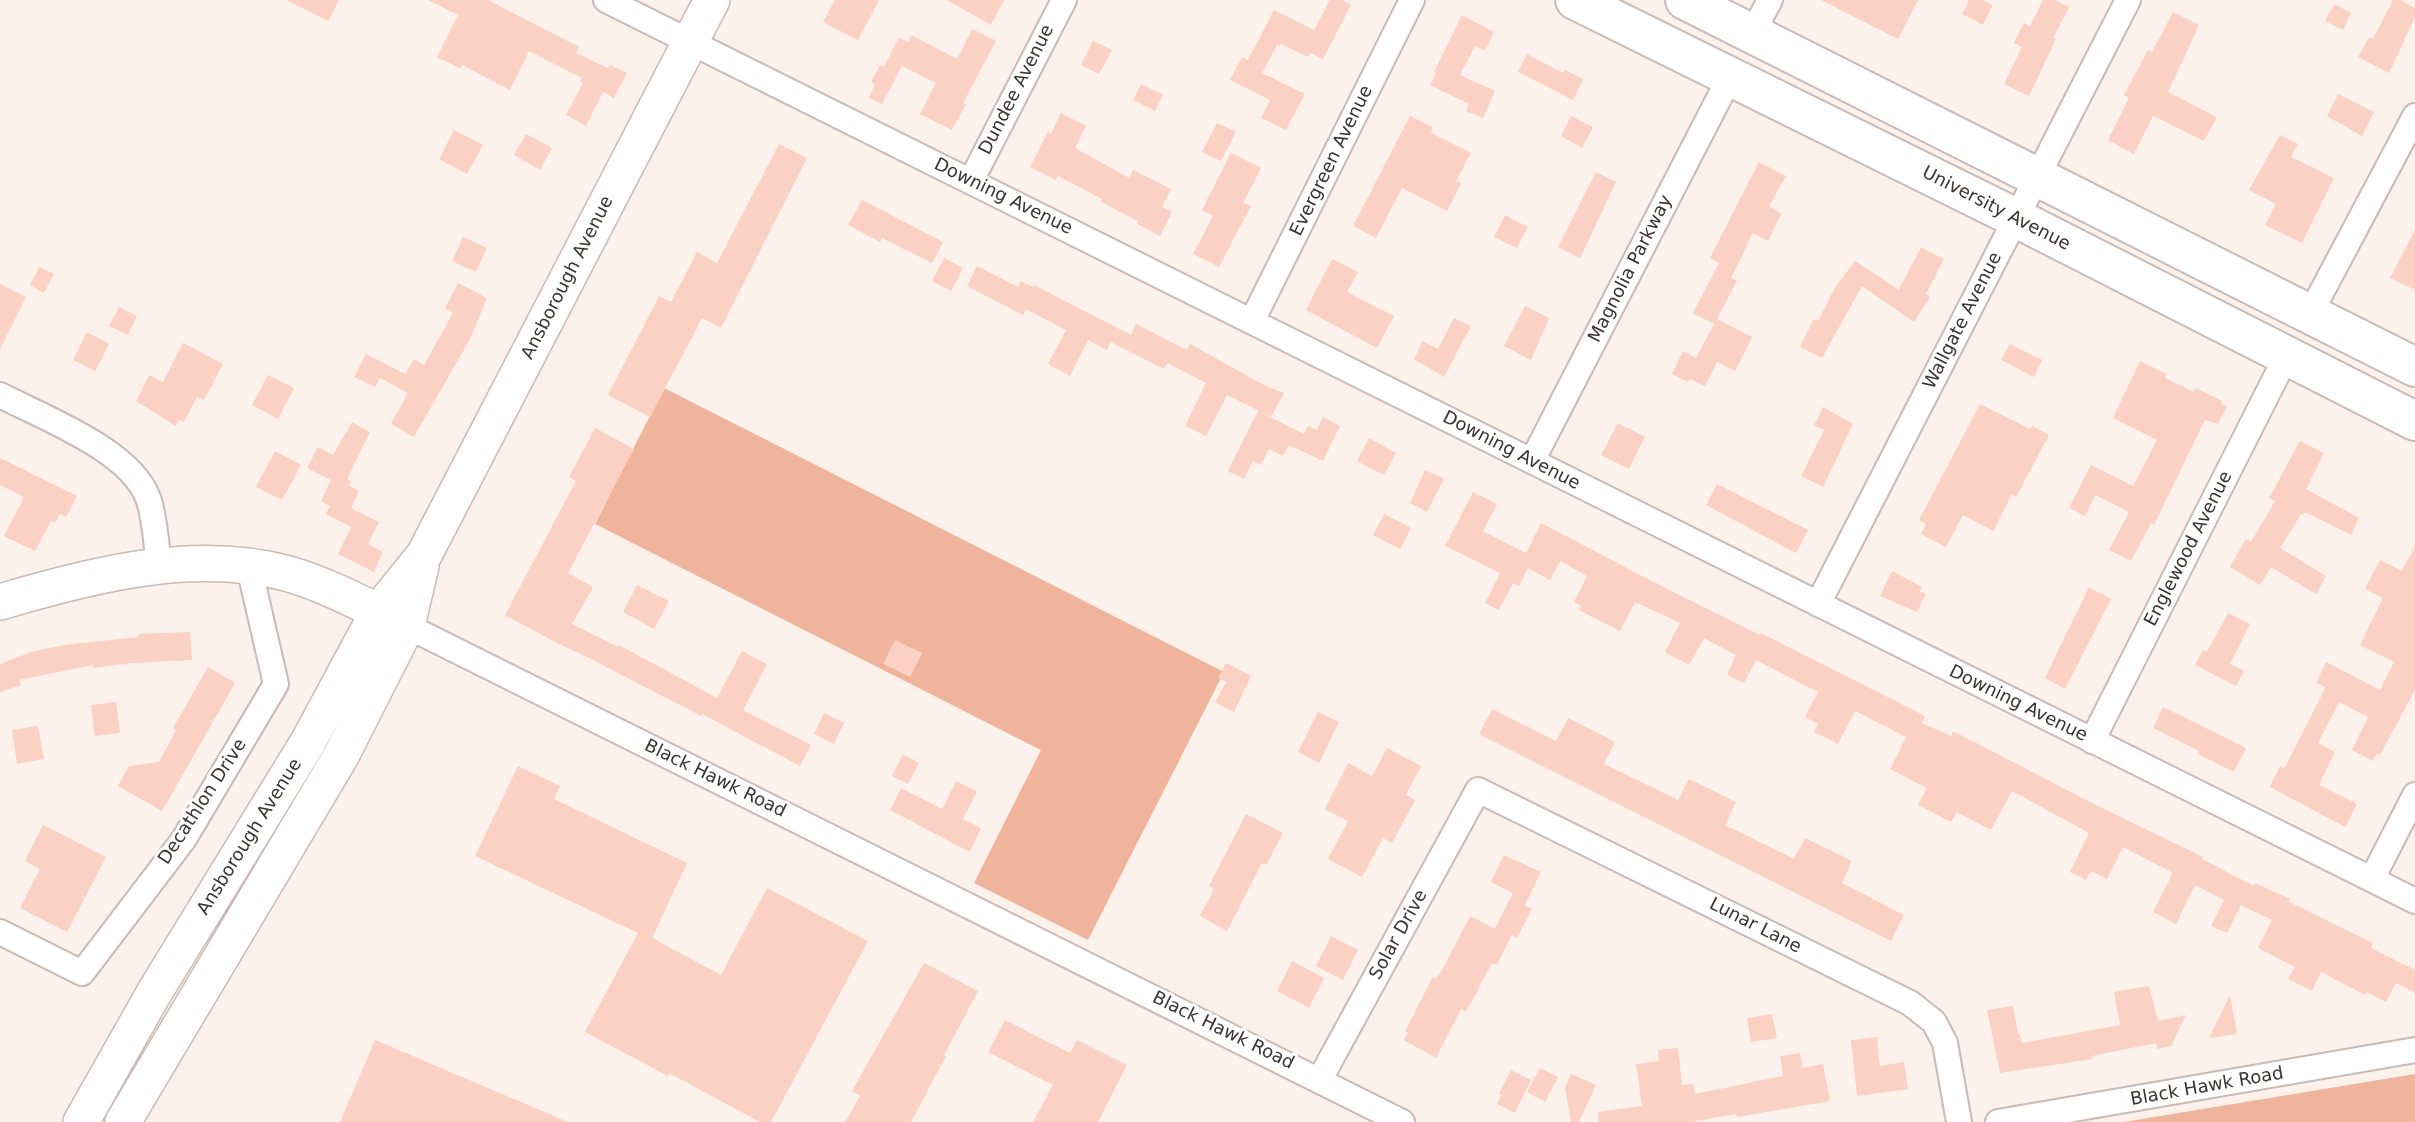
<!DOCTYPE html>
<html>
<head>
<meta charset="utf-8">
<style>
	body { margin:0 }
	canvas { display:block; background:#fdf1ec }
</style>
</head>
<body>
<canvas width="2415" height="1122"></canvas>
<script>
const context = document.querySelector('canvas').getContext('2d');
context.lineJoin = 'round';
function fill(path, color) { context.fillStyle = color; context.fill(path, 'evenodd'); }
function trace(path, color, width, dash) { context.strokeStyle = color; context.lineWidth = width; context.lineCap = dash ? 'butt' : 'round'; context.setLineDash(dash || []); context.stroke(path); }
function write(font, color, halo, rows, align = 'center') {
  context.font = font + ' "DejaVu Sans",sans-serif'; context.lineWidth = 6; context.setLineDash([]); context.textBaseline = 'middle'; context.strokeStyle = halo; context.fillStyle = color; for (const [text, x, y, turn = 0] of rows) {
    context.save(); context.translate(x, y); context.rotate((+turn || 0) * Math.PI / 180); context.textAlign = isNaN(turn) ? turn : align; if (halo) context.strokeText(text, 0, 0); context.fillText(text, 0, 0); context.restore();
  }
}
fill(new Path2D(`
	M664,388l560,284 -136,268 -114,-57 67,-133 -446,-226z
	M2415,1074v48h-291z`), '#f0b39b');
fill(new Path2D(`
	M286,0h53l-11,21z
	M428,0h60l91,47 -3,6 32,15 2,-3 17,8 -13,25 -11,-6 -17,34 -20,-11 17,-32 -3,-2 2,-3 -53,-27 -19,39 -48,-25 -2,3 -23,-11 21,-42z
	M835,0h44l-21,40 -35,-18z
	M947,0h57l-13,25z
	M1330,0h12l9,5 -28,54 -13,-6 -2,4 -27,-13 -1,2 -3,-1 -15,28 43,21 -19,36 -25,-12 9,-18 -40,-20 12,-23 6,3 26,-50 40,20z
	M1821,0h97l-20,39z
	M1969,0h14l10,5 -10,20 -21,-11z
	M2043,0h12l14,7 -16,31 3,1 -27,57 -25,-12 18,-37 -8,-4 10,-20 6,3z
	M2393,0h7l15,8v9l-26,56 -31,-16 11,-20 4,2z
	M2334,4l17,9 -8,17 -18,-9z
	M2173,12l26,13 -31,67 49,25 -13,24 -51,-25 -19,38 -26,-14 21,-42 -5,-3 24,-45 4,2z
	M1462,15l32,17 -9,19 -10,-5 -15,29 35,16 -12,27 -17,-7 3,-7 -39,-19 6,-12 -2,-1z
	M972,29l24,12 -33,62 3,1 -14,26 -32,-16 16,-31 -34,-17 -20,38 -13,-6 6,-14 -4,-2 9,-17 4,2 15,-30 9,5 3,-7 46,24z
	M1093,41l19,9 -13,24 -18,-9z
	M1527,54l36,19 2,-3 18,9 -10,21 -55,-28z
	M1141,84l22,11 -8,16 -22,-11z
	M2338,94l36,18 -12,24 -35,-20z
	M1061,113l25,13 -11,22 54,30 4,-8 38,19 -9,18 10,5 -12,24 -23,-12 1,-3 -37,-19 1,-3 -44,-23 -2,4 -26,-13 18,-35 3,2z
	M1410,116l23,11 -2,6 40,20 -15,28 5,2 -14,28 -45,-23 -26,50 -23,-12z
	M1571,116l22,11 -11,21 -21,-12z
	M1217,123l19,9 -15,29 -19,-9z
	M454,130l29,15 -16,29 -28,-15z
	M526,134l26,14 -12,22 -26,-15z
	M2280,135l18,9 -7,13 43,21 -32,65 -37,-18 11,-21 -27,-14z
	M779,144l28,14 -86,170 -19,-10 -52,99 -42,-22 51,-99 12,6 26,-50 20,11z
	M1231,153l30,15 -18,35 8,3 -32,61 -26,-13 20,-38 -11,-6z
	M1759,162l27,14 -17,30 12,8 -13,27 -15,-8 -22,45 6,3 -20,38 35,18 -17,34 -18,-9 -12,24 -15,-7 -2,3 -16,-8 11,-23 13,7 18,-34 -21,-11 26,-50 -9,-5z
	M1596,172l20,10 -36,76 -22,-11z
	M862,200l81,42 -11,21 -50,-25 -2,4 -32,-17z
	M1505,215l23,12 -11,21 -23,-11z
	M2415,230v60l-25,-12z
	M463,237l24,11 -11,24 -24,-11z
	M1921,247l23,12 -18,35 4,3 -16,25 -52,-36 -40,72 -22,-11 14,-28 4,2 16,-32 21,-28 44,29z
	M944,258l19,10 -12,23 -19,-10z
	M1332,259l26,13 -11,20 47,24 -17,32 -71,-38z
	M977,266l41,21 3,-6 12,6 1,-2 97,50 5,-11 51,26 3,-6 74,41 20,8 -13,24 -44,-22 -21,41 -21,-10 21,-43 -39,-20 -3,6 -53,-27 -4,8 -19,-10 -18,36 -22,-12 18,-34 -40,-21 -3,6 -56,-29z
	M39,267l15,7 -10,19 -14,-8z
	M458,283l29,15 -18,43 -55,96 -23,-13 17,-31 -28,-15 -5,9 -21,-10 12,-23 39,20 9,-15 10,6 29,-52 -8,-4z
	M0,284l26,13 -26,52z
	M1525,306l24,12 -18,42 -27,-14z
	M119,307l18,9 -9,19 -19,-9z
	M1454,318l17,8 -27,51 -30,-18 9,-18 15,8z
	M87,332l22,12 -14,27 -22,-11z
	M183,343l40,21 -19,36 -7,-3 -13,25 -5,-2 -3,6 -40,-25 13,-26 14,7z
	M2010,344l32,16 -8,17 -33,-17z
	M2140,361l27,13 -2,4 29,14 2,-4 26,13 -1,3 6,2 -9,18 -13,-4 -51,105 -3,-2 -20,38 -22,-11 20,-38 -34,-17 -10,21 -16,-8 22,-43 42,21 24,-46 -44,-22z
	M268,375l26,13 -16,31 -26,-14z
	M1980,404l50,25 2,-3 17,9 -33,62 -4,-3 -19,37 -30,-16 -17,32 -25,-13 5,-10 -7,-4z
	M1823,407l30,17 -30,63 -22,-11 23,-46 -10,-5z
	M1258,411l46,23 4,-8 9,4 6,-13 17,9 -17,35 -34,-16 -6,11 -14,-7 -8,16 -8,-4 -9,18 -16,-8z
	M352,422l18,10 -23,47 4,2 -2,5 10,5 -8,17 28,14 -11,22 15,8 -9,20 -36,-18 13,-27 -25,-13 4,-8 -9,-5 10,-21 -24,-12 11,-21 15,8z
	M1618,423l27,14 -16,32 -28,-14z
	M595,428l39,21 -66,124 25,14 -21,37 46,23 1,-2 98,53 25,-47 25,13 -24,46 68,35 -11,21 -98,-52 -1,2 -112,-58 -34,-16 -50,-27 71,-134 -7,-4z
	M1369,438l27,15 -12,22 -27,-14z
	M2300,441l24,12 -18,36 53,29 -8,17 -46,-23 -2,3 -2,-1 -21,34 46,28 -10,18 -45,-27 -11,18 -30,-18 16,-28 5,3 24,-41 -6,-3z
	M275,451l26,14 -19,35 -26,-13z
	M0,458l77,38 -11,21 -6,-3 -5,9 -4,-2 -16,30 -31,-15 20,-39 -24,-12z
	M1425,470l19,9 -17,33 -17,-9z
	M1717,484l91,46 -12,23 -90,-48z
	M1473,492l24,12 -14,27 43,22 15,-30 126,66 93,46 1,-2 146,74 18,9 -3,7 29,13 2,-5 141,73 109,53 -1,2 52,27 1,-3 35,16 -1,3 84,41 -2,5 44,22v23l-19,-10 -10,19 -19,-10 -2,3 -44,-23 -9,19 -24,-12 7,-12 -37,-19 14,-28 -31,-15 -14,28 -16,-7 13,-26 -29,-15 -19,39 -23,-12 20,-39 -50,-26 -16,32 -16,-8 -5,9 -16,-8 19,-39 -77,-42 -21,39 -34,-18 -6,10 -33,-17 9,-17 -37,-19 16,-32 -51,-26 -17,33 -24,-12 4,-8 -13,-7 13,-25 -62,-32 -12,23 -17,-8 9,-20 -32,-17 -15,27 -24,-13 15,-29 -45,-21 -15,29 -41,-21 2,-4 -7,-4 13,-26 -27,-15 -10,19 -22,-12 -9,18 -6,-3 -14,27 -14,-7 15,-30 -55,-27z
	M1384,514l27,14 -11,21 -27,-14z
	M2415,546v144l-35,65 -3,-2 -4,8 -21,-11 16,-33 -29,-15 -21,41 17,9 -16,33 38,19 -12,23 -75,-40 10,-21 4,3 42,-82 -10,-4 10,-21 54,28 14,-28 -34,-17 23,-47 -18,-9 15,-29 22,11z
	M1892,571l30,16 -2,4 6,3 -9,18 -37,-16z
	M637,585l32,16 -15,28 -31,-17z
	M2089,587l22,12 -46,90 -20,-11z
	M2228,613l22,11 -20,40 14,7 -8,15 -41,-21 8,-15 4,2z
	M190,632l2,28 -61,3 -38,5v-3l-74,15 2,5 -21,7v-28l31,-12 33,-7 75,-8v-3z
	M895,640l27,13 -12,24 -27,-13z
	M1226,663l25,13 -17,36 -19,-10 11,-20 -8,-4z
	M208,667l27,16 -73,128 -44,-25 11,-20 30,-4 17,-32 -3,-2z
	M116,702l4,31 -25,3 -4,-31z
	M2163,707l83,41 -12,24 -36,-18 1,-3 -46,-23z
	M1492,709l64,32 12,-23 47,24 -11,22 74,36 11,-21 47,23 -11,23 69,34 11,-21 47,23 -10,22 62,32 -13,26 -412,-207z
	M1318,712l21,10 -20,41 -21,-11z
	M824,713l20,10 -10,21 -20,-10z
	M38,726l6,33 -27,5 -5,-34z
	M1387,748l34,18 -15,29 9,5 -23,43 -9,-5 -21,39 -34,-18 20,-38 -23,-12 23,-46 24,13z
	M903,754l16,9 -11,21 -16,-8z
	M518,766l42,20 -6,13 133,64 -35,75 69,37 46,-87 101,53 -97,181h-11l-91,-49 -1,3 -83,-44 53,-99 -163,-77z
	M956,781l21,10 -14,28 18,9 -11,24 -80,-42 11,-22 41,21z
	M1246,814l37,19 -17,32 -4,-2 -35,68 -27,-15 14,-27 -5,-3z
	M43,825l63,32 -39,75 -47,-24 20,-39 -15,-8z
	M1504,855l37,17 -16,33 7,4 -15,29 -5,-3 -15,30 -5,-2 -26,49 -5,-3 -25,49 -32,-18 4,-7 -3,-2 28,-54 3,2 8,-12 26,-51 25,13 18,-36 -22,-11z
	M1331,936l27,14 -15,30 -27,-14z
	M1292,961l32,17 -15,30 -32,-17z
	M924,963l54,28 -34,64 2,1 -35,66h-66l15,-26 -8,-5z
	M2149,986l9,35 28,-6 -15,31 -14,3 -1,-6 -64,13 1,3 -93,14 -13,-63 26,-4 5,28h2l2,9 98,-18 -6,-33z
	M2230,995l7,39 -28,4z
	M1772,1014l5,24 -26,4 -4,-24z
	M1005,1020l65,33 7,-13 50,25 -29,57h-65l20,-37 -65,-33z
	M1877,1037l3,29 24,-4 4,27 -51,7 -6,-56z
	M375,1040l193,82h-228z
	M1678,1048l4,37 11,-1 2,10 88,-18 -3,-20 20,-3 3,15 20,-4 7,37 -93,16 -1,-3 -46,8h-91l-1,-10 44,-6 -6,-42 23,-3 -1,-11z
	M1540,1068l18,9 -13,25 -18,-10z
	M1511,1070l20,10 -16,33 -18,-9 5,-9 -3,-1z
	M1571,1074l25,11 -17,37h-8l-6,-34z`), '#fad1c2');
const street = new Path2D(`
	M606,0l1809,901
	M1752,34l18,-34
	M971,181l93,-181
	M2310,314l105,-198
	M1252,321l160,-321
	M0,395c44,23 130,55 148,103 7,18 8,50 12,70
	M1532,461l198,-384
	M1818,604l310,-604
	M407,626l995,496
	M2092,741l194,-384
	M2372,879l43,-84
	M0,932l82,41 102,-134 92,-155 -27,-117
	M1320,1079l158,-289 432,213 24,19 11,21 14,79
	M1998,1122l417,-72`);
const secondary = new Path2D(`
	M0,602c91,-27 195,-54 289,-28 38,11 73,30 108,47
	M81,1122l73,-129 154,-251 70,-130 46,-57 288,-555
	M123,1122l218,-366 66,-130 14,-60`);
const primary = new Path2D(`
	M1575,0l441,218 399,203
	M1685,0l730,367`);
trace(street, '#c9bab5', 28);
trace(secondary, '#c9bab5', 38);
trace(primary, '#c9bab5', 42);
trace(street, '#fff', 24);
trace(secondary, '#fff', 35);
trace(primary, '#fff', 38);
write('18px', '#393331', '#fff', [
	["Dundee Avenue",1017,90,-63],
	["Evergreen Avenue",1332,161,-64],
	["Downing Avenue",1003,197,26],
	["University Avenue",1996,209,27],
	["Magnolia Parkway",1631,269,-63],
	["Ansborough Avenue",568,278,-63],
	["Wallgate Avenue",1963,321,-63],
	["Downing Avenue",1511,451,27],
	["Englewood Avenue",2189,549,-63],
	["Downing Avenue",2018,704,26],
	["Black Hawk Road",715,779,26],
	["Decathlon Drive",203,802,-57],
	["Ansborough Avenue",250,837,-58],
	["Lunar Lane",1755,926,27],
	["Solar Drive",1399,935,-61],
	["Black Hawk Road",1223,1031,26],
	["Black Hawk Road",2207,1087,-10]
]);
</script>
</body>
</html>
